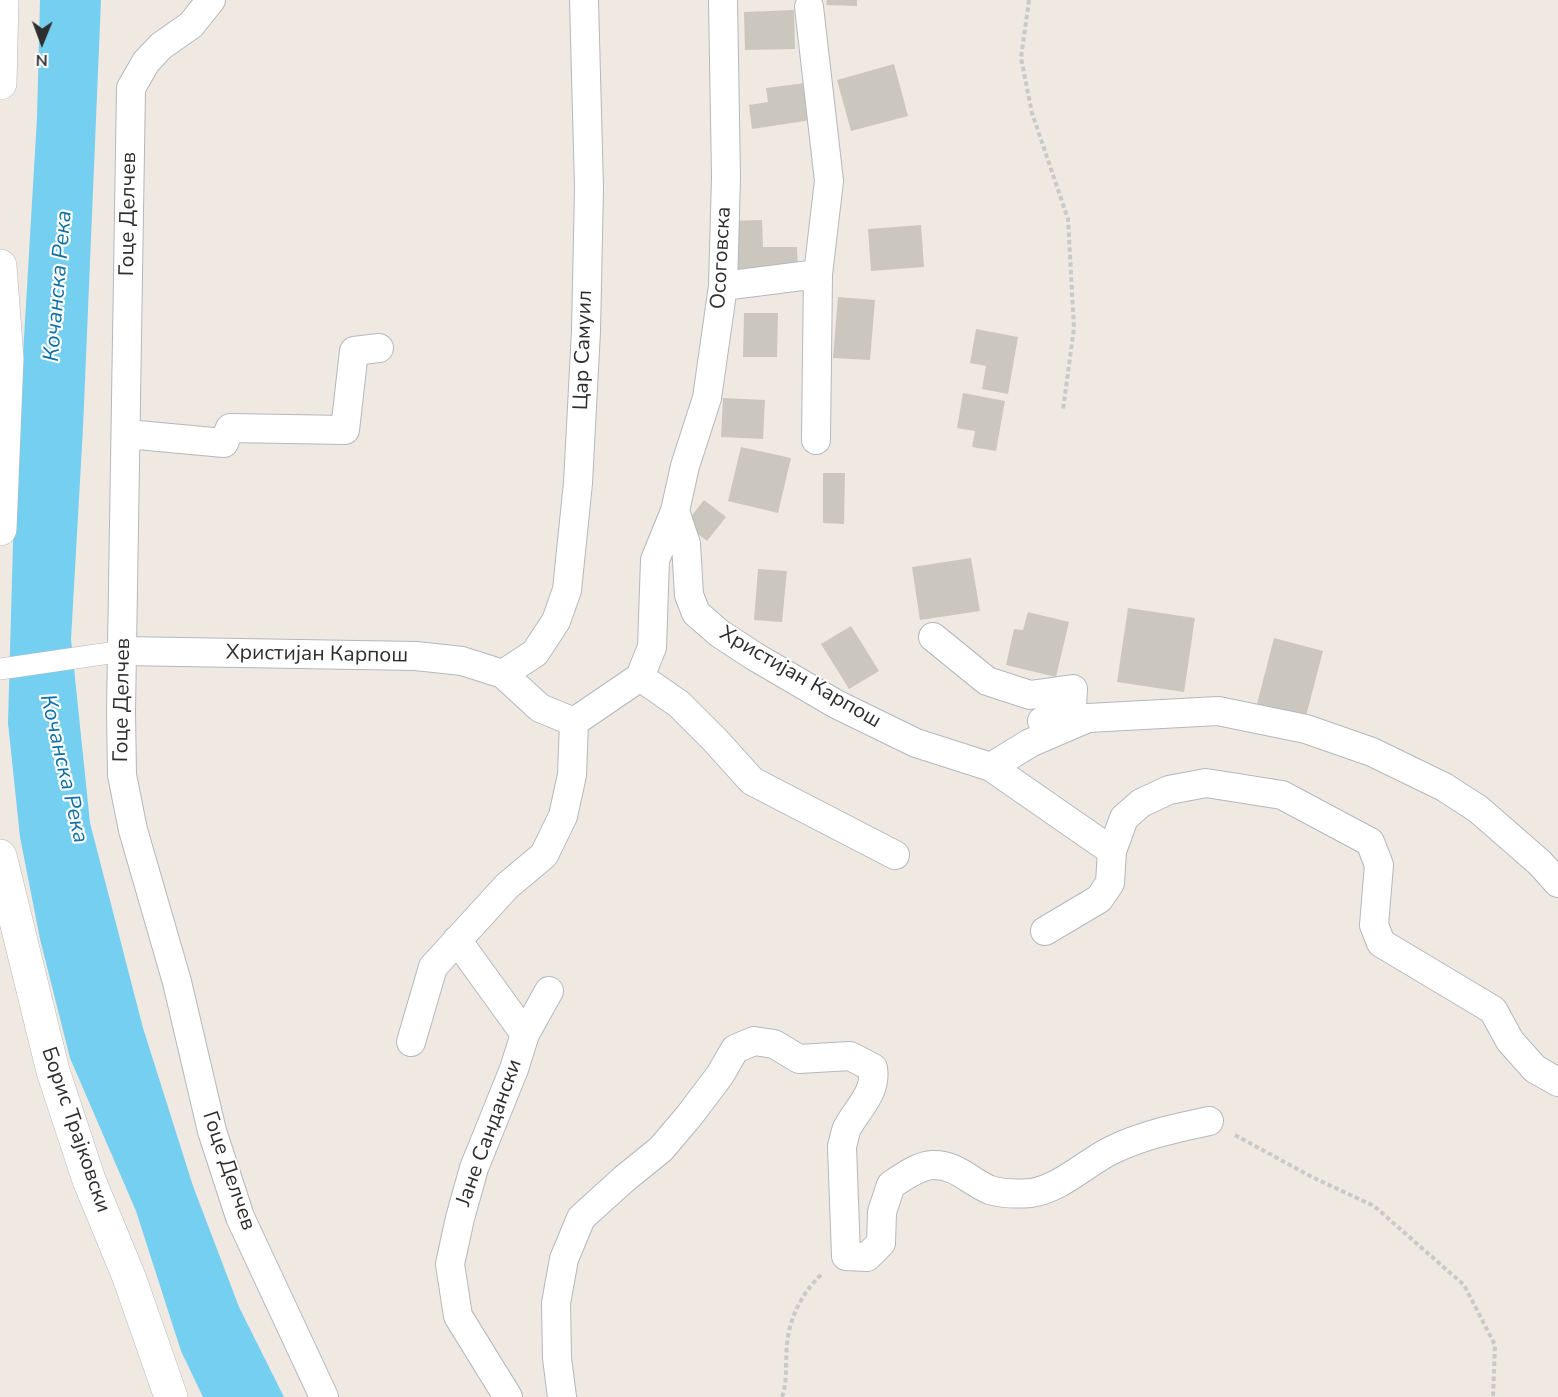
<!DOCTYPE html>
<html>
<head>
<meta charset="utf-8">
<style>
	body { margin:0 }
	#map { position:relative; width:1558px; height:1397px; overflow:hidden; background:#efe9e1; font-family:"Nunito Sans",sans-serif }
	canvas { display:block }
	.north { position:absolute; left:12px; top:12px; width:60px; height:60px; -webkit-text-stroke:4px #fff; paint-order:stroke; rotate:181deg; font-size:16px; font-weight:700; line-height:24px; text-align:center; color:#2e2e2e }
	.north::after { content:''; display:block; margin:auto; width:21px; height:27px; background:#2e2e2e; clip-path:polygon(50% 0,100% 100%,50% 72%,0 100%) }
</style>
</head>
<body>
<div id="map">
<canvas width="1558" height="1397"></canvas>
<div class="north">N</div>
</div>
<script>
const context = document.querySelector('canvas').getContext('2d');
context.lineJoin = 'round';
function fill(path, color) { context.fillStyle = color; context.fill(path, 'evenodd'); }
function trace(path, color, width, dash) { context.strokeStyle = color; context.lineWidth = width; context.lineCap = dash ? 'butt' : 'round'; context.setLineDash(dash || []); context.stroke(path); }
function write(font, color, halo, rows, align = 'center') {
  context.font = font + ' "Nunito Sans",sans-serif'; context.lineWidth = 4.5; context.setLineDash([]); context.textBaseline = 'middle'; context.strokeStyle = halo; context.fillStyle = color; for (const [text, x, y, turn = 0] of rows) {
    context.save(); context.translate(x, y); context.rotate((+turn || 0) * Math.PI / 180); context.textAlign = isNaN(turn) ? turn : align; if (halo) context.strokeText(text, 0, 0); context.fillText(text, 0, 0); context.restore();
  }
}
fill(new Path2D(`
	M40,0h61l-18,428 -12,211 19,184 53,205 50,158 46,121 45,90h-81l-22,-46 -45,-140 -66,-153 -30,-119 -20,-102 -12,-114 6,-216 23,-389z`), '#75cff0');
fill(new Path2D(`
	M827,0h30v6l-31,-1z
	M794,10l1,39 -50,1 -1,-38z
	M894,64l14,52 -57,15 -14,-51z
	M813,82l5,37 -66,10 -3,-24 19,-3 -2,-14z
	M762,220l1,27h34l1,26 -70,2 -1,-54z
	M921,225l3,42 -53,4 -3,-42z
	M838,297l37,3 -5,60 -37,-2z
	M744,313h34l-1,44h-34z
	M976,329l42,8 -10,57 -26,-5 4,-23 -16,-3z
	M963,393l42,8 -9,50 -24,-4 3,-16 -18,-3z
	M723,398l42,2 -2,39 -42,-2z
	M741,447l50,11 -13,55 -50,-12z
	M823,473h22l-1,51 -21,-1z
	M704,500l22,17 -19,24 -22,-17z
	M971,558l9,53 -60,9 -8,-53z
	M758,569l29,2 -5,51 -28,-2z
	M1128,608l67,10 -11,74 -67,-10z
	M1028,612l41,10 -13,55 -50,-12 8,-36 9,1z
	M851,626l28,45 -30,18 -28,-45z
	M1274,638l49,13 -17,65 -49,-12z`), '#cbc7bf');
const pedestrian = new Path2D(`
	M0,669l123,-18`);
const minor = new Path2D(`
	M211,0l-20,25 -30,21 -15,16 -15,26 -10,624 1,63 11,55 44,152 35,149 28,86 84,180
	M809,7l20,174 -11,93 -2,166
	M723,286l95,-12
	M127,434l97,9 6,-15 115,2 9,-79 25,-3
	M675,511l10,-45 22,-68 16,-112 3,-109 -3,-177
	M933,637l54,44 43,14 43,-6 -1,18 -30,14
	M123,651l293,5 46,5 41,13 37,34 34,14 66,-45 12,-30 3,-87 20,-49 11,33 3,51 7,18 23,20 35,23 82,48 80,39 75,24 39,-24 58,-25 130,-7 88,18 66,23 72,35 34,22 62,54 18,20
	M503,674l32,-21 21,-32 11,-31 11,-107 8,-152 3,-143 -5,-188
	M640,677l39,27 36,36 37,41 143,74
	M991,767l121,84 -2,32 -11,16 -54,32
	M1112,851l12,-33 17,-15 28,-13 37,-7 76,12 88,47 9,23 -5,60 7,18 112,67 17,31 25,28 23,13
	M457,940l68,94
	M411,1042l22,-75 74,-81 37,-31 19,-39 9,-41 2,-53
	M508,1397l-50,-81 -8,-52 10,-46 14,-50 40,-99 11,-35 24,-43
	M562,1397l-5,-39 -1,-55 8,-44 17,-41 43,-39 37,-30 28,-33 31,-41 15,-26 19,-8 20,3 25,15 51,-3 23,12c4,24 -15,40 -26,60 -2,5 -3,12 -5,18l4,110 21,1 14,-14 1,-31 9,-27c12,-8 27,-19 41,-20 25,-1 38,17 58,25 13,4 29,4 41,3 29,-4 56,-31 81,-43 31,-15 64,-22 97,-29`);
const tertiary = new Path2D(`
	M0,83l2,-83
	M0,266l7,92 -7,171
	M0,856l53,215 36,109 40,97 42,120`);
trace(pedestrian, '#b4b7c1', 22);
trace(minor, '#b4b7c1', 30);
trace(tertiary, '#b4b7c1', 34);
trace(new Path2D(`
	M1029,0l-8,58 11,55 36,106 6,109 -11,82
	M1235,1135l77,42 62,29 90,79 31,60 -2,52
	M782,1397c6,-17 3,-34 5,-52 2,-26 15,-53 35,-71`), '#c9c9c9', 4, [4.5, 3]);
trace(pedestrian, '#fff', 21);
trace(minor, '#fff', 28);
trace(tertiary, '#fff', 33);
write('21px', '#2e2e2e', '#fff', [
	["Гоце Делчев",129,214,-89],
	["Осоговска",722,258,-87],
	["Цар Самуил",584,350,-88],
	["Христијан Карпош",317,655,1],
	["Христијан Карпош",800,678,30],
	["Гоце Делчев",123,700,-89],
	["Борис Трајковски",75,1130,71],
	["Јане Сандански",490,1133,-70],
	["Гоце Делчев",228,1171,71]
]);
write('italic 22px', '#0d6fa3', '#fff', [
	["Кочанска Река",59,286,-85],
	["Кочанска Река",63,769,77]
]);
</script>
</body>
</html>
